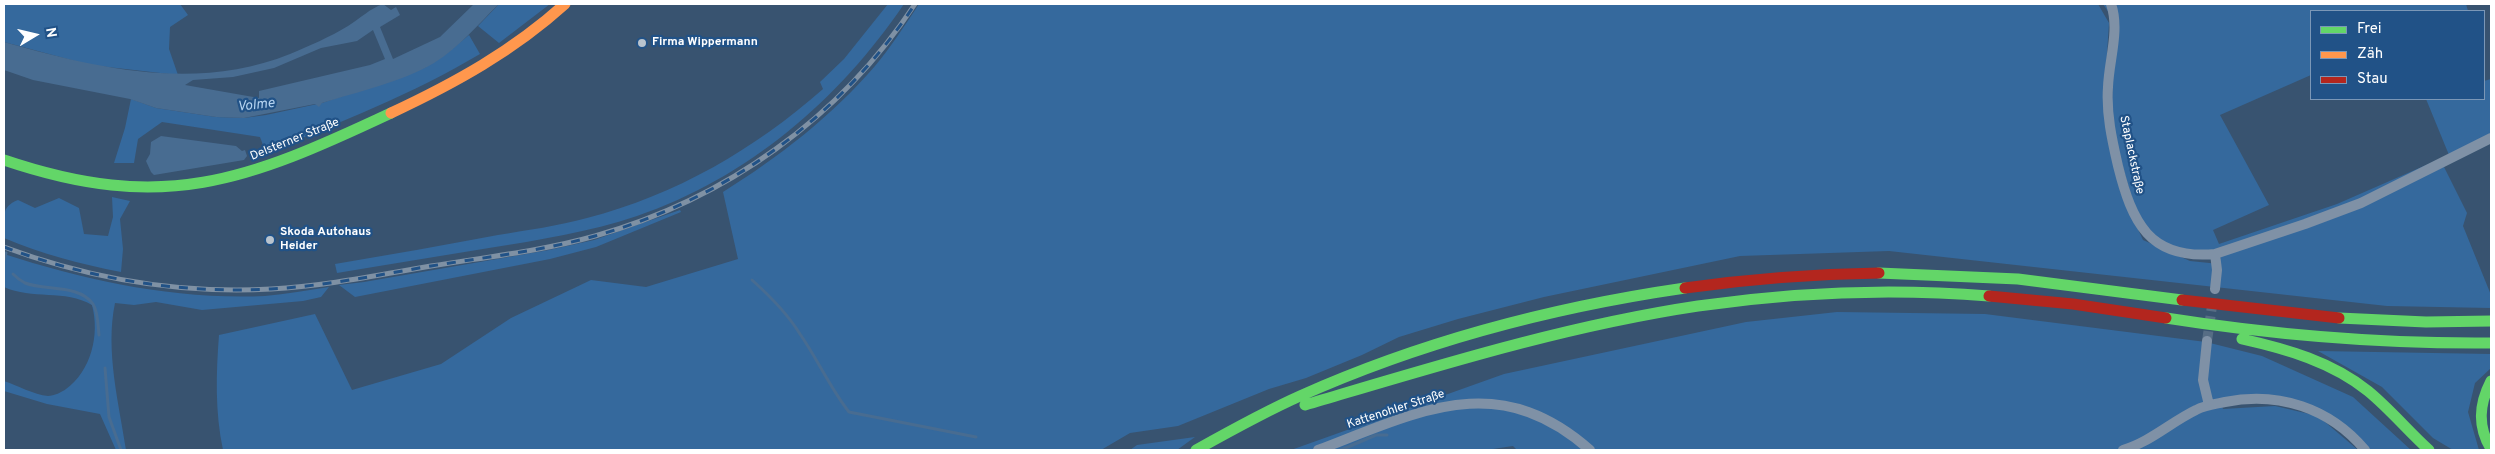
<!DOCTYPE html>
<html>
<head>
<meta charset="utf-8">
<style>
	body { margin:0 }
	#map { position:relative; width:2495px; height:454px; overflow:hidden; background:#385370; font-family:Overpass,sans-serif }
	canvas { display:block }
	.frame { position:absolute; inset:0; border:5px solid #fff; pointer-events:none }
	.legend { position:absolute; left:2310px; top:10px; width:175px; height:90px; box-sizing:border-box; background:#215287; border:1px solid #7a97b7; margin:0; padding:6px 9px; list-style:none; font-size:15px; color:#fff }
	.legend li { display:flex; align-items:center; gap:10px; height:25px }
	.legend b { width:25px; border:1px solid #7a97b7 }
	.north { position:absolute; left:10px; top:10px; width:50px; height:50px; -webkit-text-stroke:4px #215287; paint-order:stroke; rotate:81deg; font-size:14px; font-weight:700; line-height:20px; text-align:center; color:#fff }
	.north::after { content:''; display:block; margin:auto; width:18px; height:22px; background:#fff; clip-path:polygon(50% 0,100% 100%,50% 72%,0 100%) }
</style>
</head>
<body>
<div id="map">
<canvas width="2495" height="454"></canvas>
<div class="frame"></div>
<ul class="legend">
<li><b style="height:6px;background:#63d668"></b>Frei</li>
<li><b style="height:6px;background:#ff974d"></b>Zäh</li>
<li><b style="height:6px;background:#b3261e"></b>Stau</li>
</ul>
<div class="north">N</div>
</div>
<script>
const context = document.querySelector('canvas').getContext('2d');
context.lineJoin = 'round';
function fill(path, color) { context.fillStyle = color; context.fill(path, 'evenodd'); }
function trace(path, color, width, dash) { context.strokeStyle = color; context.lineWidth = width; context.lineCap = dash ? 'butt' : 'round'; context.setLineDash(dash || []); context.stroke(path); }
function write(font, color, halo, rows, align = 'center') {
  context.font = font + ' Overpass,sans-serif'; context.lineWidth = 4.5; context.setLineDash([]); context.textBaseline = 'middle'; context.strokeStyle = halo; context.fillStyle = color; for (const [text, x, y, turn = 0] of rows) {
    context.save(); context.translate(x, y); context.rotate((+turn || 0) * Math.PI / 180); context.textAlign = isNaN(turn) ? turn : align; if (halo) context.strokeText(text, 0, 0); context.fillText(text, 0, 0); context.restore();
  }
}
fill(new Path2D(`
	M4,4h176l8,11 -18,12 -1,22 9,26 -88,-10 -86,-23z
	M499,4h51l-51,39 -21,-17z
	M888,4h16c-65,96 -156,174 -267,212 -48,16 -98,24 -148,32 -51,8 -102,17 -152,25l-2,-9c54,-9 109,-19 163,-29 30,-5 60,-9 89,-17 89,-23 168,-69 236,-129l-3,-7 24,-23z
	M919,4h1179l11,19 -4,62 15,106 23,49 47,21 29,3 2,-8 223,-89 23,46 -4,13 28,69v13l-104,-2 -498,-55 -149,5 -196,41 -86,22 -59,18 -37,18 -56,23 -37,11 -91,37 -48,7 -29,17h-878c-8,-38 -7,-76 -4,-115l96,-21 37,76 89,-26 70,-46 80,-38 55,7 92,-28 -15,-67c56,-35 109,-76 152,-126 16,-19 30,-41 44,-62z
	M2103,4h363l2,7h-157v64l-91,40 49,90 -56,25 6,14 118,-40 112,-49 -23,-56h58v-18l7,-2v55l-95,52 -181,68 -34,-1 -40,-24 -30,-102 4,-105z
	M469,35l11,19c-67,40 -142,69 -214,99l-6,-16 -98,-15 -24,17 -4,24h-20l11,-35 6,-29 25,9 60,9 28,1 22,-3 56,-12 102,-35 22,-14z
	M112,197l18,4 -10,18 3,30 -2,23c-41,-8 -79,-18 -117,-34 0,-20 -4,-31 14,-38l17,8 24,-10 20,10 5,26 24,2 5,-19z
	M680,210l1,2 -85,35 -46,12 -195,38 -16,-12 25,-3 185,-32 45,-10z
	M4,254c84,27 171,46 261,42 21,-2 43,-6 64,-9l-8,10 -18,4 -101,9 -46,-8 -22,3 -19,-2c-10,48 4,100 11,147h-10l-16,-36 -53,-10 -43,-13v-10c13,4 30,14 44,15 6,0 14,-4 18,-7 25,-18 34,-54 26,-84 -27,-16 -60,-5 -88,-18z
	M1837,312l148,2 221,28 56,14 91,41 58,53h-46c-34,-41 -92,-63 -144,-47l2,6 52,-3 43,10 40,34h-841l-4,-4 -27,4h-195l213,-76 242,-52z
	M2318,351l173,3v14l-16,15 -7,29 11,38h-26l-20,-12 -51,-51z
	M1195,437l-18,13h-47l7,-5z`), '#35699d');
fill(new Path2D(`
	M383,4l8,6 5,-3 4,8 -20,12 13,32 47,-22 34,-33h25c-21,20 -39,43 -65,59 -32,19 -77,29 -112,40l-3,4 -4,-3 -71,14 -28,-1 -60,-9 -26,-9 -97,-19 -29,-10v-28c92,26 192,50 286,12 19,-8 40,-17 58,-28 11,-7 23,-18 35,-22zM373,30l12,29 -15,6 -111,26v7l-74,-13 8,-5 40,-3 41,-9 47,-20 36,-7z
	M161,136l75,10 6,5 3,-1 2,6 -3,4 -90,15 -3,-3 -5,-11 4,-7 1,-12z`), '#486c91');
trace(new Path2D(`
	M4,260l2,-7
	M13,274c4,4 8,7 12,9 20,8 54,1 68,21 5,7 5,22 6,31
	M752,280c18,16 35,33 48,54 18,26 30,54 49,78l127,25
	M105,368l4,49 12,33
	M1341,450l35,-15h11`), '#486c91', 3);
trace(new Path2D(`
	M2207,341l6,-42`), '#566d85', 10, [10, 5]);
trace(new Path2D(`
	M2111,4c9,26 -2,56 -3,83 -2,26 4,53 10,79 14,56 31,94 97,88l90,-30 56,-21 130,-65
	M2215,254l2,16 -2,19
	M2207,341l-4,39 6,25
	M1318,450c100,-38 179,-82 272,0
	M2123,450c27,-8 48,-28 73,-40 9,-5 19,-6 29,-8 53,-11 105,6 140,48`), '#7f91a6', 10);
trace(new Path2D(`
	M4,160c160,54 242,21 387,-47
	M1879,273l139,6 164,21
	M2166,318c108,17 215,26 325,25
	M2339,318l87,4 65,-1
	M2242,339c45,10 90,23 126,52 22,18 40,40 61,59
	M2491,381c-12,23 -14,45 0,68
	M1305,405c129,-38 259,-79 393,-99 96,-14 194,-18 291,-10
	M1196,450c34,-19 68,-38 104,-54 121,-54 254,-89 385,-108`), '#63d668', 11);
trace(new Path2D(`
	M391,113c64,-30 122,-62 174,-109`), '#ff974d', 11);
trace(new Path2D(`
	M1685,288c64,-9 129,-14 194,-15
	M1989,296l84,8 93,14
	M2182,300l157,18`), '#b3261e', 11);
const rail = new Path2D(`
	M4,247c86,32 175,47 267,42 54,-3 107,-14 160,-23 55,-9 111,-15 164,-30 131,-37 245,-118 320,-232`);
trace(rail, '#7f91a4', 5);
trace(rail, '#215287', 3, [9]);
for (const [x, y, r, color] of [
	[642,43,5,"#b9c3cd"],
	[270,240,5,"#b9c3cd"]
]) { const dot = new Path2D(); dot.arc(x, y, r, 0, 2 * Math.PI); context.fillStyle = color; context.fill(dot); trace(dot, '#215287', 2); }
write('bold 12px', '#fff', '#215287', [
	["Firma Wippermann",652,43],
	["Skoda Autohaus",280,233],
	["Heider",280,247]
], 'left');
write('12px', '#fff', '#215287', [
	["Delsterner Straße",295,140,-22],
	["Staplackstraße",2131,155,78],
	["Kattenohler Straße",1396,410,-18]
]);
write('italic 14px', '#b6d4f1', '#215287', [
	["Volme",256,106,-6]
]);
</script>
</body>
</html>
